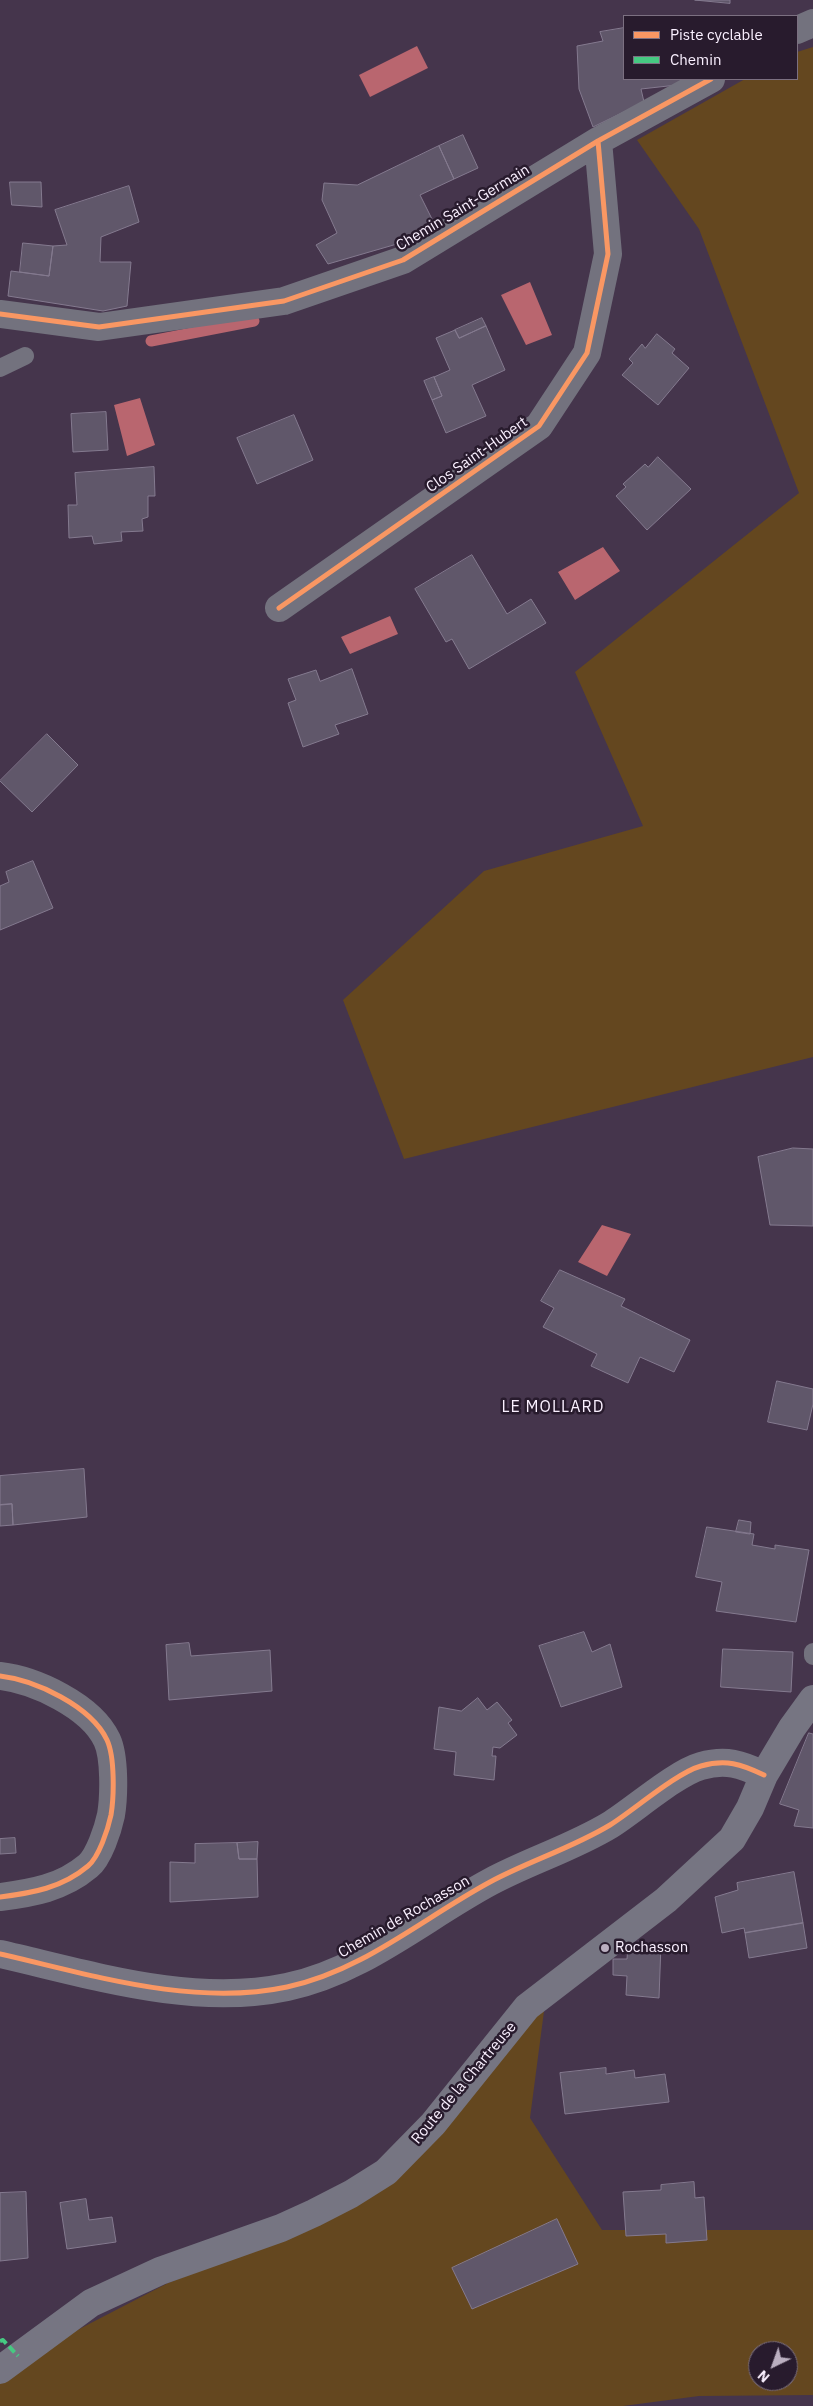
<!DOCTYPE html>
<html>
<head>
<meta charset="utf-8">
<style>
	body { margin:0 }
	#map { position:relative; width:813px; height:2406px; overflow:hidden; background:#45354c; font-family:"IBM Plex Sans",sans-serif }
	canvas { display:block }
	.legend { position:absolute; left:623px; top:15px; width:175px; height:65px; box-sizing:border-box; background:#281b2d; border:1px solid #7c7081; margin:0; padding:6px 9px; list-style:none; font-size:15px; color:#faf0ff }
	.legend li { display:flex; align-items:center; gap:10px; height:25px }
	.legend b { width:25px; border:1px solid #7c7081 }
	.north { position:absolute; left:748px; top:2341px; width:50px; height:50px; box-sizing:border-box; background:#281b2d; border:1px solid #7c7081; border-radius:50%; rotate:222deg; font-size:14px; font-weight:700; line-height:20px; text-align:center; color:#faf0ff }
	.north::after { content:''; display:block; margin:auto; width:18px; height:22px; background:#bbafc0; clip-path:polygon(50% 0,100% 100%,50% 72%,0 100%) }
</style>
</head>
<body>
<div id="map">
<canvas width="813" height="2406"></canvas>
<ul class="legend">
<li><b style="height:6px;background:#f99763"></b>Piste cyclable</li>
<li><b style="height:6px;background:#46c982"></b>Chemin</li>
</ul>
<div class="north">N</div>
</div>
<script>
const context = document.querySelector('canvas').getContext('2d');
context.lineJoin = 'round';
function fill(path, color) { context.fillStyle = color; context.fill(path, 'evenodd'); }
function trace(path, color, width, dash) { context.strokeStyle = color; context.lineWidth = width; context.lineCap = dash ? 'butt' : 'round'; context.setLineDash(dash || []); context.stroke(path); }
function write(font, color, halo, rows, align = 'center') {
  context.font = font + ' "IBM Plex Sans",sans-serif'; context.lineWidth = 5; context.setLineDash([]); context.textBaseline = 'middle'; context.strokeStyle = halo; context.fillStyle = color; for (const [text, x, y, turn = 0] of rows) {
    context.save(); context.translate(x, y); context.rotate((+turn || 0) * Math.PI / 180); context.textAlign = isNaN(turn) ? turn : align; if (halo) context.strokeText(text, 0, 0); context.fillText(text, 0, 0); context.restore();
  }
}
fill(new Path2D(`
	M813,47v1010l-409,102 -61,-159 141,-129 159,-45 -68,-154 224,-179 -100,-264 -62,-89 108,-61h52v-27z
	M546,1996l-16,122 72,112h211v165l-114,1 -76,10h-623v-25l39,-31 129,-67 112,-43 68,-41zM758,2351h30v30h-30z`), '#64471f');
fill(new Path2D(`
	M417,46l11,22 -58,29 -11,-22z
	M530,282l22,53 -26,10 -25,-50z
	M140,398l15,47 -28,11 -13,-51z
	M603,547l17,24 -45,29 -17,-28z
	M390,616l8,18 -48,20 -9,-17z
	M602,1225l29,9 -24,42 -29,-14z`), '#b9666f');
trace(new Path2D(`
	M151,341l103,-20`), '#b9666f', 11);
const building = new Path2D(`
	M695,0h35v3z
	M624,28v51h65l-12,6 -36,4 3,13 -51,25 -14,-38 -2,-43 26,-5 -3,-9z
	M463,135l15,33 -24,11 -15,-33z
	M439,146l15,33 -34,16 14,28 -37,21 -69,20 -12,-19 21,-12 -15,-33 2,-17 33,2z
	M10,182h31l1,25 -30,-2z
	M129,186l10,36 -38,15 -1,25h31l-4,44 -24,5 -95,-15 3,-25 38,5 4,-30 14,-1 -12,-35z
	M23,243l30,3 -4,30 -29,-4z
	M482,318l4,8 -27,12 -4,-8z
	M486,326l19,44 -33,15 14,31 -40,17 -14,-33 10,-4 -8,-19 16,-7 -14,-32 19,-8 4,8z
	M657,334l18,15 -3,4 17,15 -31,37 -36,-30 11,-12 -4,-4 13,-15 3,4z
	M434,377l8,19 -10,4 -8,-19z
	M106,412l2,38 -35,2 -2,-38z
	M294,415l19,45 -56,24 -20,-46z
	M658,457l33,32 -44,41 -31,-34 10,-9 -3,-3 22,-20 3,3z
	M154,467l1,29h-7v21l-6,2 1,12 -22,1 1,9 -28,3 -2,-8 -23,2 -1,-33h9l-2,-32z
	M472,555l35,59 24,-15 15,24 -77,46 -17,-30 -6,3 -31,-53z
	M352,669l16,45 -33,11 4,9 -36,13 -15,-44 8,-3 -8,-21 28,-9 4,11z
	M47,734l31,31 -46,47 -32,-31z
	M33,861l20,47 -53,22v-44l9,-4 -3,-10z
	M793,1148l20,1v77l-43,-1 -12,-68z
	M560,1270l65,29 -4,7 69,34 -16,32 -34,-15 -12,26 -37,-17 6,-12 -54,-27 11,-19 -13,-7z
	M777,1381l36,8v15l-6,26 -39,-8z
	M84,1469l3,48 -74,8 -1,-21 -12,1v-29z
	M12,1504l1,21 -13,1v-21z
	M739,1520l12,2 -1,12 -14,-2z
	M707,1527l47,7 -2,11 23,4v-4l34,5 -13,72 -80,-11 6,-29 -26,-5z
	M584,1632l8,20 18,-8 12,43 -61,20 -22,-61z
	M189,1643l2,13 79,-6 2,41 -103,9 -3,-55z
	M723,1649l70,3 -2,40 -70,-5z
	M478,1698l9,12 10,-8 15,18 -4,3 9,12 -17,13 -7,-1 -1,9h4l-2,24 -40,-5 2,-23 -22,-3 5,-42 22,4z
	M809,1733l4,1v94l-19,-2 5,-16 -19,-6z
	M15,1838l1,15 -16,1v-15z
	M258,1842l-1,17h-18l-2,-16z
	M237,1843l2,16h18l1,38 -88,5v-40l25,1v-19z
	M794,1872l9,51 -58,10 -1,-5 -22,5 -7,-36 23,-7 -1,-7z
	M803,1923l4,25 -58,10 -4,-25z
	M661,1944l-2,54 -33,-3 1,-19 -14,-1v-16h14l1,-14z
	M606,2068v6l28,-4 1,8 30,-4 4,28 -104,12 -5,-41z
	M694,2182l1,16 9,-1 3,43 -41,3v-9l-40,2 -3,-44 38,-2v-5z
	M26,2192l2,66 -28,3v-68z
	M86,2199l3,21 23,-3 4,25 -49,7 -7,-46z
	M557,2219l21,45 -106,45 -20,-41z`);
fill(building, '#60576a');
trace(building, '#847a8f', 1);
trace(new Path2D(`
	M0,368l25,-12
	M813,1652v4`), '#73727e', 18);
trace(new Path2D(`
	M797,30l16,-7
	M0,314l99,13 185,-26 119,-41 195,-119 113,-62
	M279,608l260,-182 48,-73 21,-99 -10,-113
	M0,1676c35,4 91,30 107,64 8,17 7,57 4,75 -3,14 -12,42 -23,51 -26,22 -56,27 -88,31`), '#73727e', 28);
trace(new Path2D(`
	M0,1954c92,21 193,53 287,33 76,-16 136,-69 203,-105 39,-21 82,-34 120,-57 24,-15 66,-52 91,-59 25,-7 40,-2 63,9
	M0,2370l91,-67 69,-32 121,-43 33,-15 37,-19 35,-22 47,-48 94,-117 139,-107 66,-61 18,-31 14,-33 28,-47 21,-29`), '#767582', 28);
trace(new Path2D(`
	M0,2341l3,-1 15,16`), '#46c982', 4, [8, 4]);
trace(new Path2D(`
	M0,314l99,13 185,-26 119,-41 195,-119 113,-62
	M279,608l260,-182 48,-73 21,-99 -10,-113
	M0,1676c35,4 91,30 107,64 8,17 7,57 4,75 -3,14 -12,42 -23,51 -26,22 -56,27 -88,31
	M0,1954c92,21 193,53 287,33 76,-16 136,-69 203,-105 39,-21 82,-34 120,-57 24,-15 66,-52 91,-59 25,-7 40,-2 63,9`), '#f99763', 5);
for (const [x, y, r, color] of [
	[605,1948,5,"#bbafc0"]
]) { const dot = new Path2D(); dot.arc(x, y, r, 0, 2 * Math.PI); context.fillStyle = color; context.fill(dot); trace(dot, '#281b2d', 2); }
write('15px', '#faf0ff', '#281b2d', [
	["Chemin Saint-Germain",463,208,-31],
	["Clos Saint-Hubert",477,455,-35],
	["Chemin de Rochasson",404,1917,-30],
	["Route de la Chartreuse",464,2083,-50]
]);
write('15px', '#faf0ff', '#281b2d', [
	["Rochasson",615,1948]
], 'left');
context.letterSpacing = '1px';
write('16px', '#faf0ff', '#281b2d', [
	["LE MOLLARD",553,1407]
]);
context.letterSpacing = '0px';
</script>
</body>
</html>
